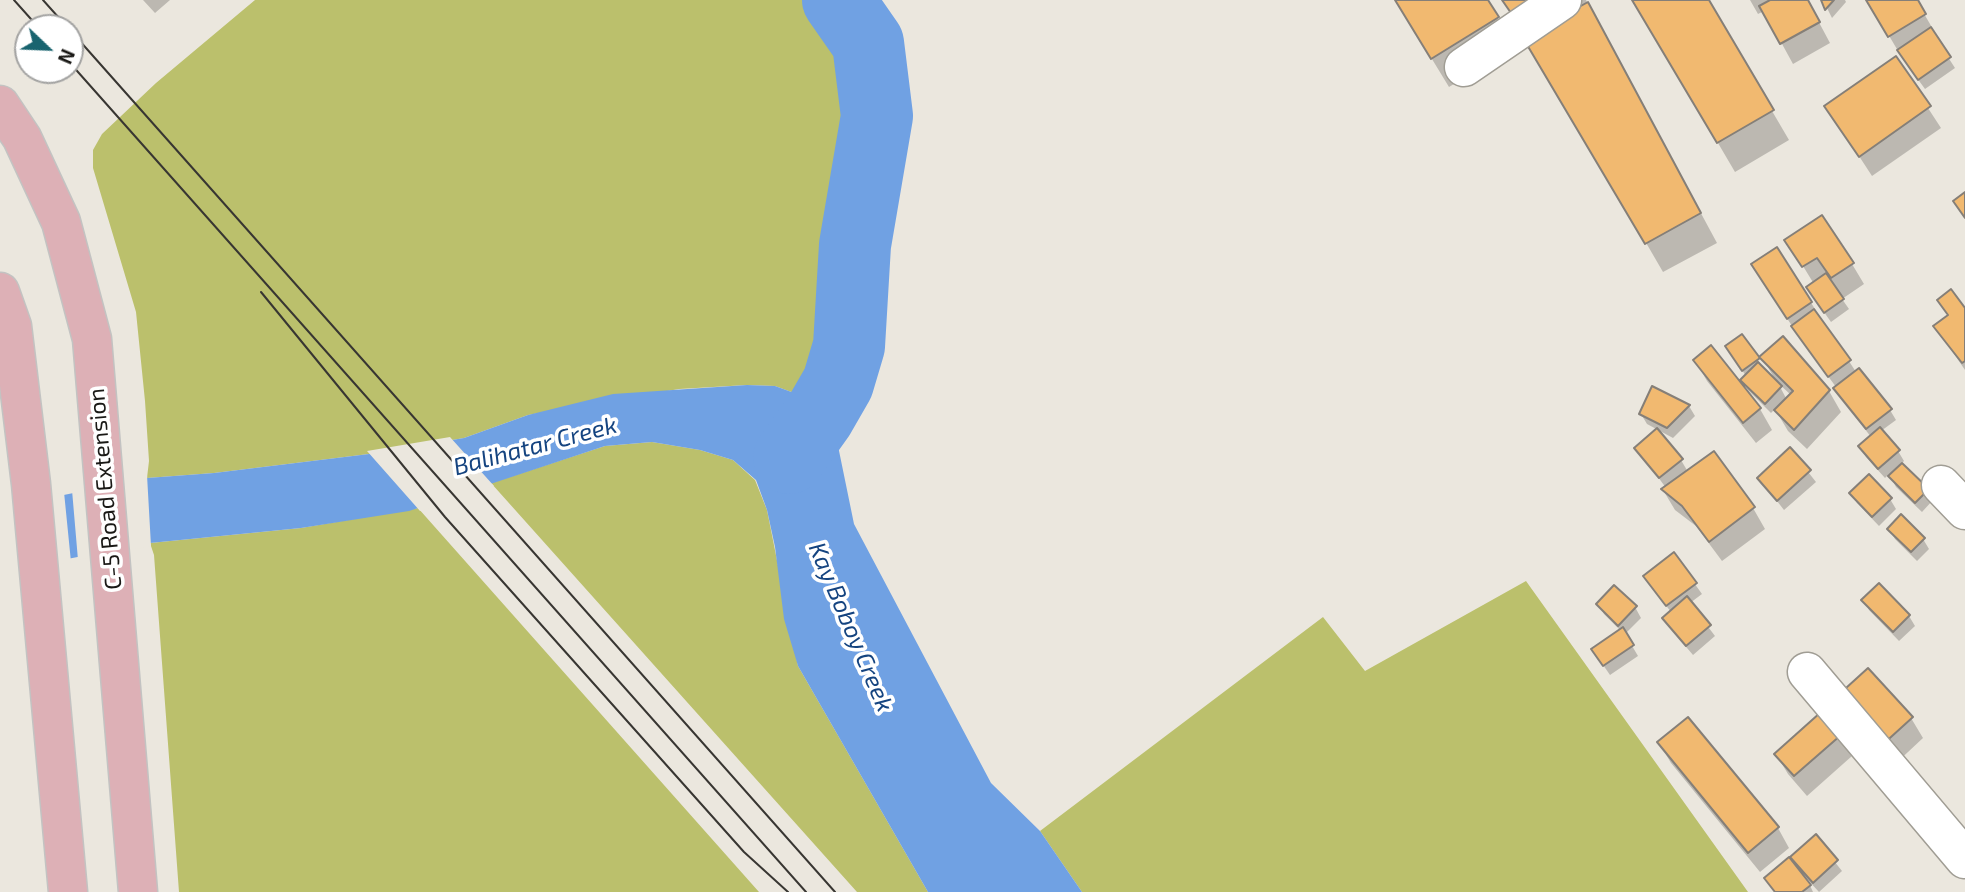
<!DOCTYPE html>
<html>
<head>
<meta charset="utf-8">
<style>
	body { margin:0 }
	#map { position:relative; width:1965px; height:892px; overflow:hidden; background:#ebe7de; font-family:"Exo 2",sans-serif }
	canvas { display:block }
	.north { position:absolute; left:14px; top:14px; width:70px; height:70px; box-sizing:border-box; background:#fff; border:2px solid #a3a3a2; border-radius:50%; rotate:113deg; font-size:19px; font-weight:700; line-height:28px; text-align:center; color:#1a1916 }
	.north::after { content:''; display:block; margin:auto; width:24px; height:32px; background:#19646f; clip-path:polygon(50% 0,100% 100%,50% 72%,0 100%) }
</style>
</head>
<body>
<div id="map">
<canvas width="1965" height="892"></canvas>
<div class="north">N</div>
</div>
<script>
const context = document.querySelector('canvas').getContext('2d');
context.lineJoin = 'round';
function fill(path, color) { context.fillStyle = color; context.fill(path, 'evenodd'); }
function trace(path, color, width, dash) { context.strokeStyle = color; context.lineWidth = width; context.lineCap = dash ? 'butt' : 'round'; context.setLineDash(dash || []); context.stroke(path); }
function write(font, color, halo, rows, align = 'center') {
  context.font = font + ' "Exo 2",sans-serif'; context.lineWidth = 7; context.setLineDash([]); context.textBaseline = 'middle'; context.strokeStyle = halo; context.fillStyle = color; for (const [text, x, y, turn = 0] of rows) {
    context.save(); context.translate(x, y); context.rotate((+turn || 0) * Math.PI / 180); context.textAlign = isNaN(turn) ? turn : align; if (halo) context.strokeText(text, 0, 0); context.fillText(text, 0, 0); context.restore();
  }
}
fill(new Path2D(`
	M255,0h551l4,2 24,34 12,38 -2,62 -17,170 -11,49 -19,39 -22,-8 -28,-1 -68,4 -151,26 -64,23 -95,16 -155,19 -67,5 2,-17 -4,-60 -9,-89 -43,-144v-18l9,-16 54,-51z
	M652,442l48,8 33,10 22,20 12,30 31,156 130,226h-71l-366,-409 114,-37z
	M418,508l341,384h-580l-25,-337 -4,-12 151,-15z
	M1526,581l222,311h-666l-42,-61 283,-214 42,54z`), '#bbc06c');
fill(new Path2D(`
	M747,385l28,1 22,8 22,22 18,25 17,83 137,259 49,48 42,61h-154l-130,-226 -14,-47 -9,-72 -8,-37 -11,-30 -23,-20 -33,-10 -48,-8 -47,4 -196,65 -108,17 -151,15 -150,29v-64l147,-30 67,-5 155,-19 95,-16 64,-23 85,-21z`), '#70a1e3');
fill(new Path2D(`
	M450,437l44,49 -74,25 -53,-60z
	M147,475l4,71 -73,14 -6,-70z
	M64,492l7,70 -71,14v-71z`), '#ebe7de');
fill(new Path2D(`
	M143,0h27l-15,13z
	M1396,0h90l28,47 -65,40z
	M1502,0h84l131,243 -54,29 -136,-234z
	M1634,0h73l82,140 -54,32z
	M1750,0h57l23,43 -37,21 -29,-53 -6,3z
	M1823,0h22l1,2 -14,16z
	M1868,0h48l21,36 -2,1 20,31 -30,21 -24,-33z
	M1896,59l45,69 -69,48 -45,-69z
	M1787,240l65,24 12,20 -22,15 7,10 -18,13 -17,-24v-14z
	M1776,249l80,123 34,38 6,10 -15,11 17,20 6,10 -3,3 27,26 5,10 -11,12 -26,-25 -7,-13 -4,4 -19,-21 -6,-10 11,-10 -30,-39 -6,-10 1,-1 -36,-49 -35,-53z
	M1939,301l26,10v59l-30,-44 13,-10z
	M1742,336l22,33 12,12 -14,-24 67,34 12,21 -34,37 -19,-18 -13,-22 -4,4 -23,-23 -6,-10 4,-4 -13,-19zM1778,383l13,12 -4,5z
	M1710,348l50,61 12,21 -16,13 -49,-62 -12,-21z
	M1653,388l36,18 6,10 -22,22 -26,-14 -6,-10z
	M1637,448l44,12 7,12 25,-19 40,55 12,21 -43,32 -26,-35 -21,-16 -12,-20 3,-2z
	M1790,449l26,33 -32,28 -25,-32z
	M1851,493l39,6 6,10 -17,17 -22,-23z
	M1889,529l34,10 6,10 -12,12 -22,-22z
	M1674,555l28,39 -12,9 25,33 -22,19 -23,-27 -6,-10 7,-6 -20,-26z
	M1864,600l45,16 6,10 -16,15 -30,-31z
	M1598,604l37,3 6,11 -16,16 13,22 -28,19 -11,-16 22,-28 -17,-17z
	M1867,670l44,48 12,20 -30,28z
	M1840,736l12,20 -45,40 -19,-22 -12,-20z
	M1659,743l119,85 11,20 -29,24 -89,-109z
	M1815,837l27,34 -23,21 -12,-13 6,13h-38l-9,-14z`), '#0003');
trace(new Path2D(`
	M789,458l30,-42 19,-33 11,-37 6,-101 22,-129 -9,-73 -30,-43`), '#70a1e3', 72);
const building = new Path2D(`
	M1395,0h93l11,17 -68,42z
	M1502,0h29l-20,13z
	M1632,0h77l65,110 -57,33z
	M1770,0h38l12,22 -40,22 -21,-38z
	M1821,0h13l-9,10z
	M1866,0h52l8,14 -38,23z
	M1588,2l113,211 -56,31 -122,-206z
	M1931,27l20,30 -33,23 -21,-30z
	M1896,56l35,50 -72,51 -35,-51z
	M1965,192v26l-12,-17z
	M1822,215l32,48 -23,15 -14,-20 -15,9 -18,-27z
	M1777,247l35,55 -25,17 -36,-55z
	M1826,273l18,26 -20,14 -18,-26z
	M1951,289l14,19v53l-3,2 -29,-37 15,-11 -11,-15z
	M1814,309l37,51 -23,17 -37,-51z
	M1742,334l18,24 -18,13 -17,-25z
	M1783,336l47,54 -36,40 -20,-20 19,-19 -34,-34z
	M1711,345l50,63 -18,15 -50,-63z
	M1758,362l24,24 -17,18 -25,-24z
	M1859,368l33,41 -26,20 -33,-41z
	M1652,386l38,19 -23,23 -28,-14z
	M1880,427l20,23 -22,19 -20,-23z
	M1657,428l26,31 -24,19 -25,-30z
	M1790,447l21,23 -34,31 -20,-23z
	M1714,451l41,56 -46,35 -27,-36 -21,-17z
	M1902,463l27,26 -14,14 -27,-27z
	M1869,474l23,24 -20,19 -23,-24z
	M1901,514l24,24 -14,14 -24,-23z
	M1674,552l23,31 -31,23 -23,-30z
	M1879,583l31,32 -17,17 -32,-32z
	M1614,585l23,21 -19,20 -22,-22z
	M1687,596l24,29 -25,21 -24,-28z
	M1623,627l11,18 -31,21 -12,-17z
	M1868,668l45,49 -33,30 -45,-49z
	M1821,712l20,23 -47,41 -20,-22z
	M1688,717l91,110 -31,26 -91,-111z
	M1816,834l22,26 -25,23 -23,-26z
	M1789,857l22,28 -9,7h-27l-11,-14z`);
fill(building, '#f1b970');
trace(building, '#857f78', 2);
const street = new Path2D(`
	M1464,67l98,-67
	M1941,485l24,25
	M1807,672l158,187`);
const primary = new Path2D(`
	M0,105l22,33 39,84 31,117 46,553
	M0,292l12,34 19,158 37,408`);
trace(street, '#a09d94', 41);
trace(primary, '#c3c3c2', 41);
trace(street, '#fff', 38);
trace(primary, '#ddb0b6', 38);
trace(new Path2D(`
	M14,0l25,28
	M43,0l25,28
	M70,30l765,862
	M70,63l736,829
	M261,292l184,225 299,335 44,40`), '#383632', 2);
write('23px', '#1a1916', '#fff', [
	["C-5 Road Extension",105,489,-95]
]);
write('italic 24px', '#154480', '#fff', [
	["Balihatar Creek",535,446,-15],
	["Kay Boboy Creek",851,627,67]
]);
</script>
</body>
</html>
